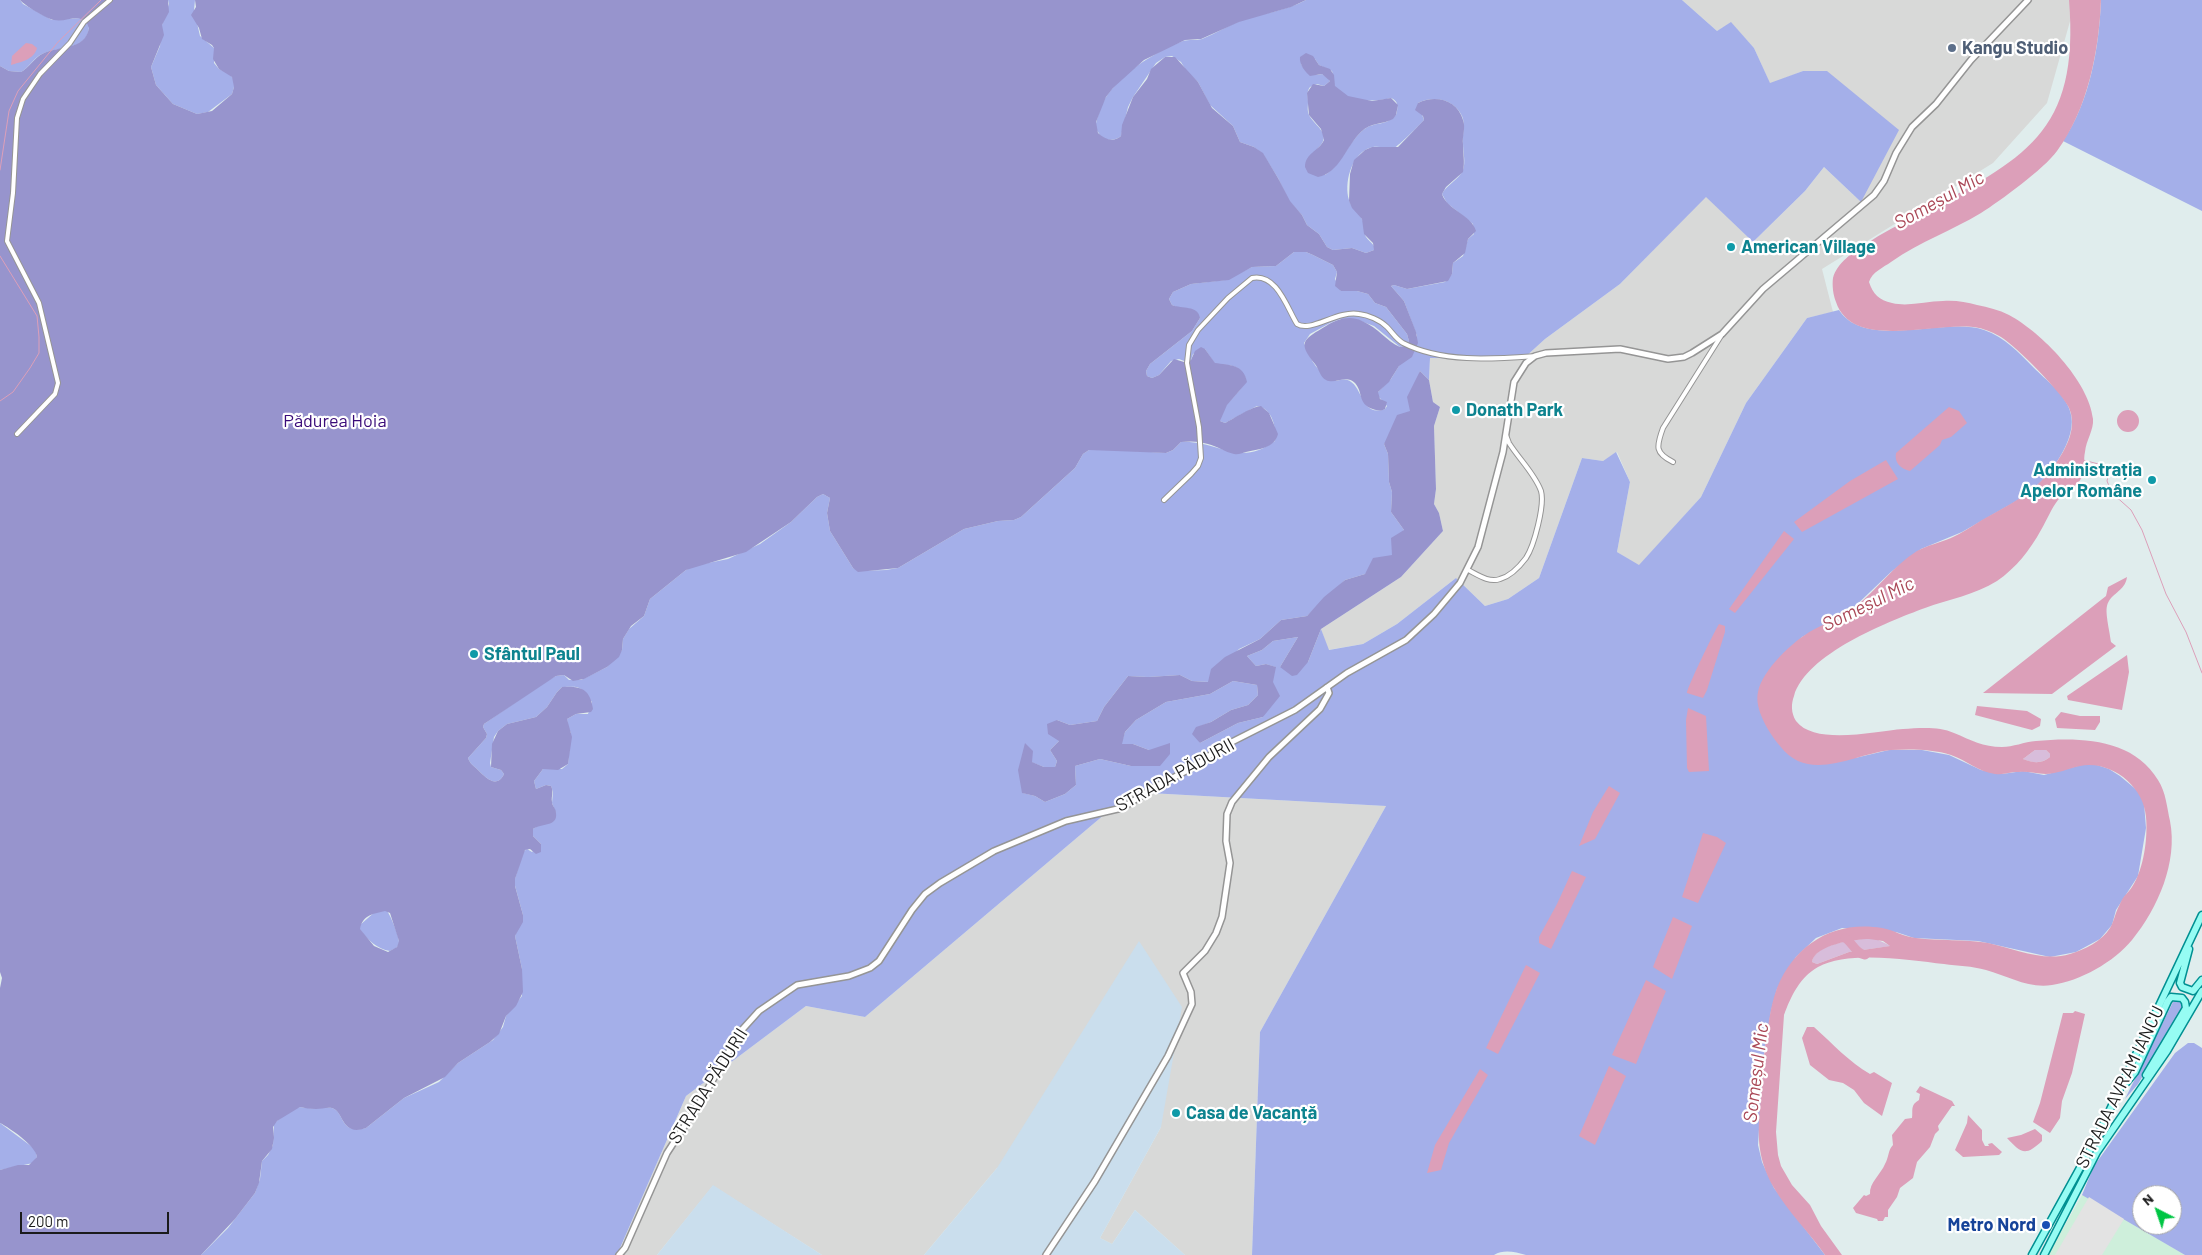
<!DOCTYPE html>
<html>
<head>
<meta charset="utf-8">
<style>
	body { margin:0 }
	#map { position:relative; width:2202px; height:1255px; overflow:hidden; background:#e0eded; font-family:Barlow,sans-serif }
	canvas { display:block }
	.north { position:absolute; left:2132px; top:1185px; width:50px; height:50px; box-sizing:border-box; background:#fff; border:1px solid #a4a4a4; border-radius:50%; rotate:319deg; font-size:14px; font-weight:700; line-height:20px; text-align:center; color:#1b1b1b }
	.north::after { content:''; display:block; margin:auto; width:18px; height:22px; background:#00c644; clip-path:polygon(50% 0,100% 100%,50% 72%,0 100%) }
	.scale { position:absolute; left:20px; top:1212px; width:149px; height:22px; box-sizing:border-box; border:2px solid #1b1b1b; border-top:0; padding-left:6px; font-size:15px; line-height:18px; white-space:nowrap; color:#1b1b1b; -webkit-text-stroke:4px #fff; paint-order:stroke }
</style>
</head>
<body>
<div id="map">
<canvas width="2202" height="1255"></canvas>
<div class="north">N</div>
<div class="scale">200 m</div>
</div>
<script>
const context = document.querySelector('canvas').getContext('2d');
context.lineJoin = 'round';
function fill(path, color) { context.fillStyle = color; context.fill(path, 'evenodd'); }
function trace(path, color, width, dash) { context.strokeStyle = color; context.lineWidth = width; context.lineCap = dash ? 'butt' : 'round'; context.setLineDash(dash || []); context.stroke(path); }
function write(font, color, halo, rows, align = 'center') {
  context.font = font + ' Barlow,sans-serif'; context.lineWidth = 4.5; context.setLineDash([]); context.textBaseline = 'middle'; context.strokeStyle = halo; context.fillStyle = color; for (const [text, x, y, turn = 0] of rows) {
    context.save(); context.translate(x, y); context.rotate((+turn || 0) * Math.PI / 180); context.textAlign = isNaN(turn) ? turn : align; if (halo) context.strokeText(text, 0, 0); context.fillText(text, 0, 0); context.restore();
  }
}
fill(new Path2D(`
	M1682,0h394l-29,103 -54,60 -171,106 11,43 -26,6 -61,85 -45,94 -62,69 -22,-14 13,-70 -13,-30 -14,9 -21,-3 -43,120 -31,21 -23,7 -29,-28 -59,46 -34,20 -35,6 -7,-21 80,-52 42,-46 -4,-18 -5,-9 2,-15 -2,-63 6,-19 -7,-5 -4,-22 1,-22 93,1 22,-20 75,-55 86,-88 47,46 52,-51 19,-24 37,35 -58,-131 -33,13 -16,-36 -23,-25 -14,8z
	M1131,792l255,14 -126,226 -8,223h-67l-50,-45 -23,34 -12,-6 61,-111 -164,41 -73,87h-102l-109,-69 -56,69h-40l69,-159 120,-90 59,11z`), '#d8d9d8');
fill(new Path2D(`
	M2082,1195l7,2 96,58h-137z`), '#ceefdb');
fill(new Path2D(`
	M1139,941l43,66 -21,120 -61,111 12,6 23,-34 50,45h-261l73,-87z
	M713,1185l109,70h-165z`), '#cadeed');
fill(new Path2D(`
	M0,0h20l3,4 29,16 29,-2 8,8c0,25 -32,20 -47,28 -9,4 -13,14 -21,18l-12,-1 -9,-5z
	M168,0h27l-1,10 6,26 14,12v15l5,6 11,5 4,6v7l-2,7 -24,18 -11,2 -24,-10 -17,-19 -5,-18 9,-21 2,-21 7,-21z
	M1306,0h376l35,31 14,-9 23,26 16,35 33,-12h24l72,59 -38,72 -37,-35 -19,24 -52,51 -47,-45 -86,87 -75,55 -22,20 -93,-1 -1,22 -9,-9 -9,40 -27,33 4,10 1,28 3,10 -1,20 13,18 -11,25 -28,19 -20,6 -38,36 -26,4 -21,19 -21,10 -30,33 -17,-1 -12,-6 -32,2 -20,-1 -24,31 -7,14 -27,4 -13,-5 2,21 -9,9 7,11 -2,6h-11l-13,-5 -8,31 12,3 10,6 20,-8 11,-9 -1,-19 25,-7 31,7 18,-16 -16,-6h-12l4,-12 11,-12 30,-18 44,-8 23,-13 24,4 1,10 -10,10 -17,5 -20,12 -15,6 4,15 38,-20 25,-6 12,-50 -9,-3 -10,2 -9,-10 15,-6 11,-9 25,-4 -18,30 28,-5 13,-33 8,21 34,-6 34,-20 59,-46 29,28 23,-7 31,-21 43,-120 21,3 13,-9 14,30 -13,70 22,13 62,-68 45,-94 61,-85 32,-8c27,41 106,6 145,20 21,7 34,22 50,38 12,12 31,26 36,43 10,27 -23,68 -43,84l-65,37 -41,17 -30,23 -41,39 -48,26 -30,30 -14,37 97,54 34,-8h33l27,5 32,15 21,4 21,-3 21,4 41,-11 12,1 12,4 11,7 18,15 6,12 2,25 -8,48 -22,34 -4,15 -12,14 -24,13 -26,5 -72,-16 -64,-3 -18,-6 -54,-4 -26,10 -20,19 -19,32 -6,22 -7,42 -6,92 4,17 12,26 51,67h-299c-11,-3 -22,-6 -32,0h-242l8,-223 126,-226 -255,-14 -266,225 -59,-11 -120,90 -69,159h-416l27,-27 27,-35 5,-14 2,-18 6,-6 5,-10 1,-22 19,-14 7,-2c12,3 24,-1 32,1 13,4 7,27 34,20l38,-30 35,-16 19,-19 35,-23 10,-13 3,-11 16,-20v-27l-7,-33 8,-21 -9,-33 9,-30 4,-3 5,3 9,-8 -8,-8v-7l23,-16 -4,-10 1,-11 -2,-6 -5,-1 -10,4 -2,-8 9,-12h19l6,-5 3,-31 -3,-6 -1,-8 9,-5h12l4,-12c-12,-16 -11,-16 -30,-15l-5,5 -10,15 -11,10 -29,7 -9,7 -4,6 -4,26 1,4 10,3 3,4c-7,15 -18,4 -26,-4 -4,-4 -8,-6 -10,-12l18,-20 1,-4 -4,-7 1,-3 59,-41 13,-7 8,-1 5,5h12l26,-13 15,-17 1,-11 6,-10 15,-13 6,-17 36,-29 7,-4 35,-7 32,-15 31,-22 26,-25 6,-3 7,4 -3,15 3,18 23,37 8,3 25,-1 12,-2 66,-39 34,-8 16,-1 7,-3 54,-49 8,-14 6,-4 15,-1 62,4 7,-3 8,-8c39,-2 57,26 94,-1 2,-13 -3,-33 -18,-35l-32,17 -5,-2c1,-18 21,-26 26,-42 -7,-15 -16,-14 -31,-15l-10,-15 -12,5 -2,6 -4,2 -8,-3 -8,2 -12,14 -7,3 -5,-2 -1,-5 4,-7 42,-33 8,-13 -28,-13 -3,-6 4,-7 18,-8 34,-4 27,-13 24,-1 18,-14h12l7,3 20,10 4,7 -2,7 6,12h16l11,3 7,9 11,4 21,27 2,7 -5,5 -4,1 -26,-21 -19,-7h-15l-10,4 -20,11 -6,9c8,20 13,29 32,38 29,-11 20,39 49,28l2,-3 -9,-10v-4l13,-13 26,-43 -13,-35 -13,-15 3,-1 13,4 38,-7 7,-8 1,-11 10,-7 5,-17 6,-5 -1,-10 -26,-21 -5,-9c5,-10 17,-14 21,-24 3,-8 0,-18 0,-27 -1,-9 3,-18 -1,-27 -8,-17 -29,-21 -44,-13l6,17c-2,3 -27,27 -30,28 -10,1 -17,-4 -27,1 -16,8 -23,34 -18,51 2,8 10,12 13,19 3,5 1,13 4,18 2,3 6,6 8,9v4l-8,3 -14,-5 -19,2 -6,-3 -8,-13 -12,-9 -5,-10 -13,-14 -11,-23 -15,-24 -9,-7 -14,-5 -7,-16 -23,-21 -12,-23 -11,-10 -6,-10 -9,-6 -7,1 -9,6 -23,34 -5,10 -7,29c-7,6 -18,5 -23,-4 -5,-6 0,-15 2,-22 10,-31 54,-58 83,-69 6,-2 13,0 19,-2 13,-5 25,-13 38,-18 22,-8 46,-10 66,-21zM1315,59l4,6 13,6c2,5 1,12 3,16 9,16 41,15 56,11 8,3 7,10 5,17 -3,2 -7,6 -10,7 -10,3 -17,2 -25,10 -14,13 -20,33 -36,43l-8,-26c17,-15 -2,-22 -8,-34 -2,-5 -1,-8 -1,-13 0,-6 -2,-9 2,-15l7,-3 7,2 6,-5 -2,-3 -6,-4c-11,3 -15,-1 -21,-10z
	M2101,0h101v211l-139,-70c27,-40 36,-93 38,-141z
	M376,911h11c3,3 13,27 12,32 -1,5 -5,6 -9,8 -13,-2 -22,-11 -30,-21v-5z
	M2174,1000h6l3,8 -45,76 -13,15z
	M2188,1043h6l8,5v207h-17l-103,-60 12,-29 81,-113zM2142,1195h30v30h-30z
	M0,1123l35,26 2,8 -4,6 -33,7z`), '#a4afe9');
fill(new Path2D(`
	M20,0h148l1,12 -7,13 2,10 -13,32 5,18 17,19 24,10 15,-3 20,-17 2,-7 -2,-10 -13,-8 -6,-10 1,-11 -2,-3 -10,-6 -3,-11 -8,-13 5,-8 -1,-7h1111l-15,7 -52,15 -38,17 -16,1 -41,20 -31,28 -7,9 -10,25 2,11c7,6 15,10 23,3l1,-11 11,-28 14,-18 4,-10 14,-12h10l23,25 14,26 21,18 7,16 14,5 9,6 15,25 12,23 12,14 5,10 12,9 8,13 6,3 19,-2 14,5 8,-3 -1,-7 -9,-9 -2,-15 -10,-11 -3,-7 1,-27 4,-14 11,-10 7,-3h26l26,-27 -1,-4 -8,-6 3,-7c17,-9 40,-3 45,17 3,8 -1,16 0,24 0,9 2,18 0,28l-17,15 -4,7c5,16 30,21 34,37l-8,8 -3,14 -12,10 -1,11 -4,7 -41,8 -13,-4 -3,1 13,15 12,31 2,11 -6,14 -13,9 -10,16 -11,10 2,7 7,3 -2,7c-6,3 -9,1 -15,-1 -12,-6 -7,-16 -15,-25 -9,-9 -20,2 -29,-3 -6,-3 -7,-11 -11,-16 -19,-23 -10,-25 11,-38 11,-7 24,-11 36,-5 17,7 24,20 38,26l4,-1 5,-5 -2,-7 -21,-27 -11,-4 -7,-9 -11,-3h-16l-6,-5 2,-14 -4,-7 -20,-10 -7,-3h-12l-18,14 -24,1 -23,13 -38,4 -18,8 -4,7 3,6c10,4 26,0 28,13l-8,13 -42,33 -4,7 1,5 5,2 7,-3 15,-16 10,3 7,-2 4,-9 6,-4 4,2 10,14c14,2 29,1 32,19l-20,23 -7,16 5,2c8,-4 28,-17 36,-17l8,7 9,21c-4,15 -20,15 -32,18 -5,1 -7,3 -12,2 -9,-2 -17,-8 -26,-10 -9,-3 -18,-3 -27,-2l-8,8 -7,3 -77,-3 -6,4 -8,14 -54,49 -7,3 -16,1 -34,8 -66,39 -40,4 -5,-4 -23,-37 -3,-18 3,-15 -7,-4 -6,3 -26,25 -45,30 -60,18 -36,29 -6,17 -13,10 -8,13 -1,11 -3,7 -12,10 -23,12 -11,2 -9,-6 -8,1 -72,48 -1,3 4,7 -1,4 -18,20c2,6 6,8 10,12 8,8 19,19 26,4l-3,-4 -10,-3 1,-23 6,-13 9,-7 29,-7 11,-10 10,-15 5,-5c18,-1 28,1 31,22l-2,3 -15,2 -9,5 5,18 -4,27 -10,6 -15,-1 -9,12 2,8 10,-4 5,1c3,6 0,10 1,16 0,4 4,6 4,11 2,14 -15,10 -23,16v7l8,8v8l-5,2 -6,-5 -5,1 -10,29v7l8,29v7l-8,14 7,33 1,23 -7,14 -10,10 -7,18 -9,8 -32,21 -13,14 -41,21 -38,30c-25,9 -22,-17 -34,-20 -5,-1 -11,1 -16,1 -6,0 -11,-1 -16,-2l-23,14 -4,6 1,11 -2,11 -10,12 -3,22 -4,10 -20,26 -34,36h-201v-85l18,-5h11l8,-8c-1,-11 -27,-29 -37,-34v-135l2,-10 -2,-6v-906l9,5 12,1c8,-4 13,-14 21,-18 17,-9 43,-3 47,-26 -7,-18 -21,-5 -35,-8 -7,-1 -30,-15 -34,-20zM385,911l5,2 9,28 -2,6 -9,5 -14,-6 -14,-17c3,-15 14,-15 25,-18z
	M1306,53l7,3 6,9 11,4 4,6 1,11 13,10 24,5 19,-3 7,7 -2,10 -3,4c-11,6 -22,3 -32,13 -15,14 -21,41 -43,45l-10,-4 -3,-6c0,-14 14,-16 19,-27l-3,-11 -12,-14 -2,-22 6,-9 11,2 6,-5 -8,-7 -12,2c-5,-4 -11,-12 -10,-19z
	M1420,371l9,9 4,22 7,5 -6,19 2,63 -2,15 5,9 4,18 -42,46 -80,52 -13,33 -11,13 -5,1 -12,-9 18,-30 -25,4 -11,9 -15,6 9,10 10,-2 10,3 -3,15 7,14 -17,21 -25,6 -38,20 -8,-9 4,-7 15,-5 20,-12 17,-5 10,-10 -1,-10 -24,-4 -23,13 -44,8 -30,18 -11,12 -3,12h11l16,6 21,-7v11l-10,12h-29l-31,-7 -25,7 1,19 -11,9 -20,8 -10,-6 -13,-3 -4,-23 7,-27 8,8 -1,11 12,5h11l2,-6 -7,-11 9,-9 -11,-7 -1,-10 10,-4 13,5 27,-4 7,-14 24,-31 20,1 32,-2 12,6 16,1 3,-13 14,-12 35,-18 21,-19 26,-4 17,-19 21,-17 20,-6 8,-16 19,-3 -1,-17 13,-8 -13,-18 1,-20 -3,-10 -1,-28 -4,-10 13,-29 13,-4 -3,-14z`), '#9794cd');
fill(new Path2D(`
	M2035,750h11l4,4v3c-8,7 -18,6 -27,2z
	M1861,939h15l15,7 -42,6 -32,12 -5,-2c2,-17 35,-21 49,-23z`), '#d8bddb');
fill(new Path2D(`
	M2089,1197l35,22 -22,36h-47z`), '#e3e3e3');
fill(new Path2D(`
	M2069,0h32c-2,51 -13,109 -44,151 -13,18 -57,50 -76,62 -30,18 -60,28 -90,49 -7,5 -19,10 -22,20 4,12 10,18 23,21 17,4 34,-2 51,-2 12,-1 23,1 34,4 11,2 22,5 32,10 32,17 80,66 84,104 1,11 -7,21 -8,33 -2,8 1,17 -3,25 -5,10 -17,15 -24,23 -7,9 -11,20 -17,30 -11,20 -25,38 -44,51 -22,14 -48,18 -72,27 -38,14 -119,46 -131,88 -3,8 -3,17 2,25 19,25 80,10 107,8 16,-1 36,-3 51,4 17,7 29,14 48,14 11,0 22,-5 34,-6 43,-4 97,-3 122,39 8,12 9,28 12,41 8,41 -12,87 -38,119 -18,22 -52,41 -80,45 -23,4 -44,-9 -66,-15 -14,-4 -28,-4 -42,-6 -34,-4 -95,-14 -126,3 -18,10 -27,29 -34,48l-8,117 2,23 3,11 11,19 18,20 11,21 21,29h-17c-16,-23 -37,-43 -51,-67 -19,-33 -16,-57 -13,-93 1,-16 2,-32 4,-48 3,-19 5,-40 12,-59 18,-44 57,-68 105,-60 12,2 22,9 34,10 24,3 48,1 72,5 27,6 55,19 82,11 14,-4 32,-13 40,-26 3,-4 6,-17 9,-22 6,-13 5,-8 13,-19 12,-18 16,-50 14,-70 -2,-28 -29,-52 -57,-52 -12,0 -23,6 -35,8 -12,3 -23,-2 -35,-1 -12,0 -13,3 -24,2 -16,-2 -29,-14 -44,-19 -18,-6 -41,-6 -60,-5 -38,4 -82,34 -111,-4 -11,-13 -26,-37 -22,-54 4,-22 36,-52 55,-62 14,-8 29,-13 42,-23 22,-17 38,-41 62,-56 11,-6 22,-8 34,-13 11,-5 21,-12 31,-18 37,-21 58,-29 81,-68 8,-14 13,-31 5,-46 -9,-16 -51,-59 -67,-69 -5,-3 -16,-8 -22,-9 -38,-9 -126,25 -143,-26 -3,-7 -4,-17 -3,-24 4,-15 20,-26 33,-34 16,-11 34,-20 52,-29 106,-56 162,-81 151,-215zM2035,750h11l4,4v3c-8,7 -17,6 -27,2zM1869,939l14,2 7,5 -41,6 -32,12 -5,-2c2,-17 43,-23 57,-23z
	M26,43l6,1 5,4c-3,12 -17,14 -26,17l1,-9z
	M1949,407l10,4 8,12 -16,14 -9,3 -2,5 -30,26c-9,-2 -16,-8 -14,-18z
	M2117 421a11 11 0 1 1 22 0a11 11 0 1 1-22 0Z
	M1886,460l12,19 -96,53 -8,-10 56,-41z
	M1784,531l10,8 -59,74 -6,-4z
	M2127,577c-2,15 -17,16 -20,29 -2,7 3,27 4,36l5,4 -64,48 -69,-1 123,-97 2,-9z
	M1719,624l6,2v6l-18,58 -4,8 -16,-5c0,-5 27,-61 32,-69z
	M2127,655l2,17 -7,38 -54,-10 -1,-4z
	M1977,706l50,5 14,8 -1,7 -8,4 -57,-15z
	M1688,708l18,8 3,55 -20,1 -2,-4 -1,-48z
	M2061,712l19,4h20v6l-5,8 -38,-2 -2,-9z
	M1609,786l11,7 -25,46 -16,7 14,-34z
	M1703,833l14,4 9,6 -28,60 -16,-6z
	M1572,871l14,6 -35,72 -12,-6v-6l18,-33z
	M1673,917l19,9 -20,53 -19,-12z
	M1526,965l14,8 -42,81 -12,-6z
	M1646,980l20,11 -30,73 -24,-9z
	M2075,1011l10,3 -13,59 -10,28 -2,17 -10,15 -17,-11 7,-19 23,-90h10z
	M1807,1027h7c19,17 35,35 56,47l4,-2 18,11 -10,33 -18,-13 -10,-13 -11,-7 -14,-3 -19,-15 -8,-27z
	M1609,1066l17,10 -31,69 -16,-9z
	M1480,1069l8,6 -39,68 -8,27 -14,3 8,-28z
	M1920,1086l32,15 3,5h-3l-14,20 1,4 -4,4 -5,13 -13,15 -4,16 -13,10 -3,9 -9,13v7h-3l-2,4h-5l-1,-2 -21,-6 -3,-5 11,-13 2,1 4,-2c-1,-11 11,-20 15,-30 4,-7 3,-14 8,-19l-1,-10 13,-16 7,-1c1,-8 -2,-13 7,-18l1,-6 -4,-2z
	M1968,1115l14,15v10l3,6h4l-1,-2 4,-1 10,9 -3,3 -36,2 -8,-7 12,-27z
	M2035,1129l7,6v6c-17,16 -21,12 -35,-3l14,-3z`), '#dc9fb9');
trace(new Path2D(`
	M0,170l9,-59 9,-20 40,-49 43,-42
	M0,256l37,60 2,21v16l-9,15 -17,24 -13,9
	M2083,460l27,7 -3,14 5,12 19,17 11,20 24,64 20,38 16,41`), '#dc9fb9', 1);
trace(new Path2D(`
	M1845,938c8,5 10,15 20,17`), '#dc9fb9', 9);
const minor = new Path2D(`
	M17,434l38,-40 3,-11 -19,-80 -32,-62 6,-48 4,-75 6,-19 17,-25 30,-31 14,-21 26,-22
	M1673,462c-18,-9 -17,-15 -10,-34l58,-92
	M1164,500l27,-26 7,-8 3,-8 -2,-31 -12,-64 2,-18 9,-15 30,-32 24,-20c25,-5 35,30 45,46 14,9 40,-14 62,-10 9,1 21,6 28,13 5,5 9,12 16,16 39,20 90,16 132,13
	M1468,570c10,5 21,13 32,9 11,-3 20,-13 26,-21 8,-12 19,-53 15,-67 -6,-17 -22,-32 -32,-48l-3,-8`);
const tertiary = new Path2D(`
	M619,1255l6,-7 42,-95 35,-54 38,-67 19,-21 38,-26 52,-9 21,-8 9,-7 33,-51 13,-16 15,-11 54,-32 72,-30 56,-13 30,-19 47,-25 19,-15 77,-39 52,-37 59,-33 28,-26 26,-31 18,-36 25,-95 11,-70 12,-19 9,-7 11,-3 74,-4 48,10 16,-2 8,-4 30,-19 41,-45 111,-94 10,-14 12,-28 16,-26 24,-23 35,-44 57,-60
	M1046,1255l49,-74 73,-125 24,-52 -1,-12 -8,-19 22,-22 11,-18 6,-16 8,-54 -4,-22 1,-27 5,-12 37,-45 51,-48 9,-16 -2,-6`);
const primary = new Path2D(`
	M2189,949l-9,34 2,4 11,4 9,-11
	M2126,1083l9,-11 33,-71 3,-4 11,1 3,4 1,6 -40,67
	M2032,1255l65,-118 105,-222
	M2044,1255l53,-103 70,-101 35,-60`);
trace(minor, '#959595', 6);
trace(tertiary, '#959595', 8);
trace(primary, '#009092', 9);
trace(minor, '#fff', 4);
trace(tertiary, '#fff', 5);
trace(primary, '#96fcf3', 6);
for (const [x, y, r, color] of [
	[1952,48,5,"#5c6f8a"],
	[1731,247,5,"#0f9aa8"],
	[1456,410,5,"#0f9aa8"],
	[2152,480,5,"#0f9aa8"],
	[474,654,5,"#0f9aa8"],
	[1176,1113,5,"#0f9aa8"],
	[2046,1225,5,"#1a4fb4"]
]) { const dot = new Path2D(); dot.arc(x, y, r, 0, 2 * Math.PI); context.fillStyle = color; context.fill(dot); trace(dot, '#fff', 2); }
write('bold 18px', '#4e5e75', '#fff', [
	["Kangu Studio",1962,48]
], 'left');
write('bold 18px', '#0d838f', '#fff', [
	["American Village",1741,247],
	["Donath Park",1466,410],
	["Administrația",2142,470,"right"],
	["Apelor Române",2142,491,"right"],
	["Sfântul Paul",484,654],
	["Casa de Vacanță",1186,1113]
], 'left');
write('18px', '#390a78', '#fff', [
	["Pădurea Hoia",335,421]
]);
write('18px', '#1b1b1b', '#fff', [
	["STRADA PĂDURII",1175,775,-29],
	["STRADA PĂDURII",708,1086,-58],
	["STRADA AVRAM IANCU",2120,1087,-64]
]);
write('bold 18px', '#164399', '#fff', [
	["Metro Nord",2036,1225]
], 'right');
write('italic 19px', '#aa4857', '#fff', [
	["Someșul Mic",1939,200,-29],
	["Someșul Mic",1868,604,-26],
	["Someșul Mic",1756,1073,-83]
]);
</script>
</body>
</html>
